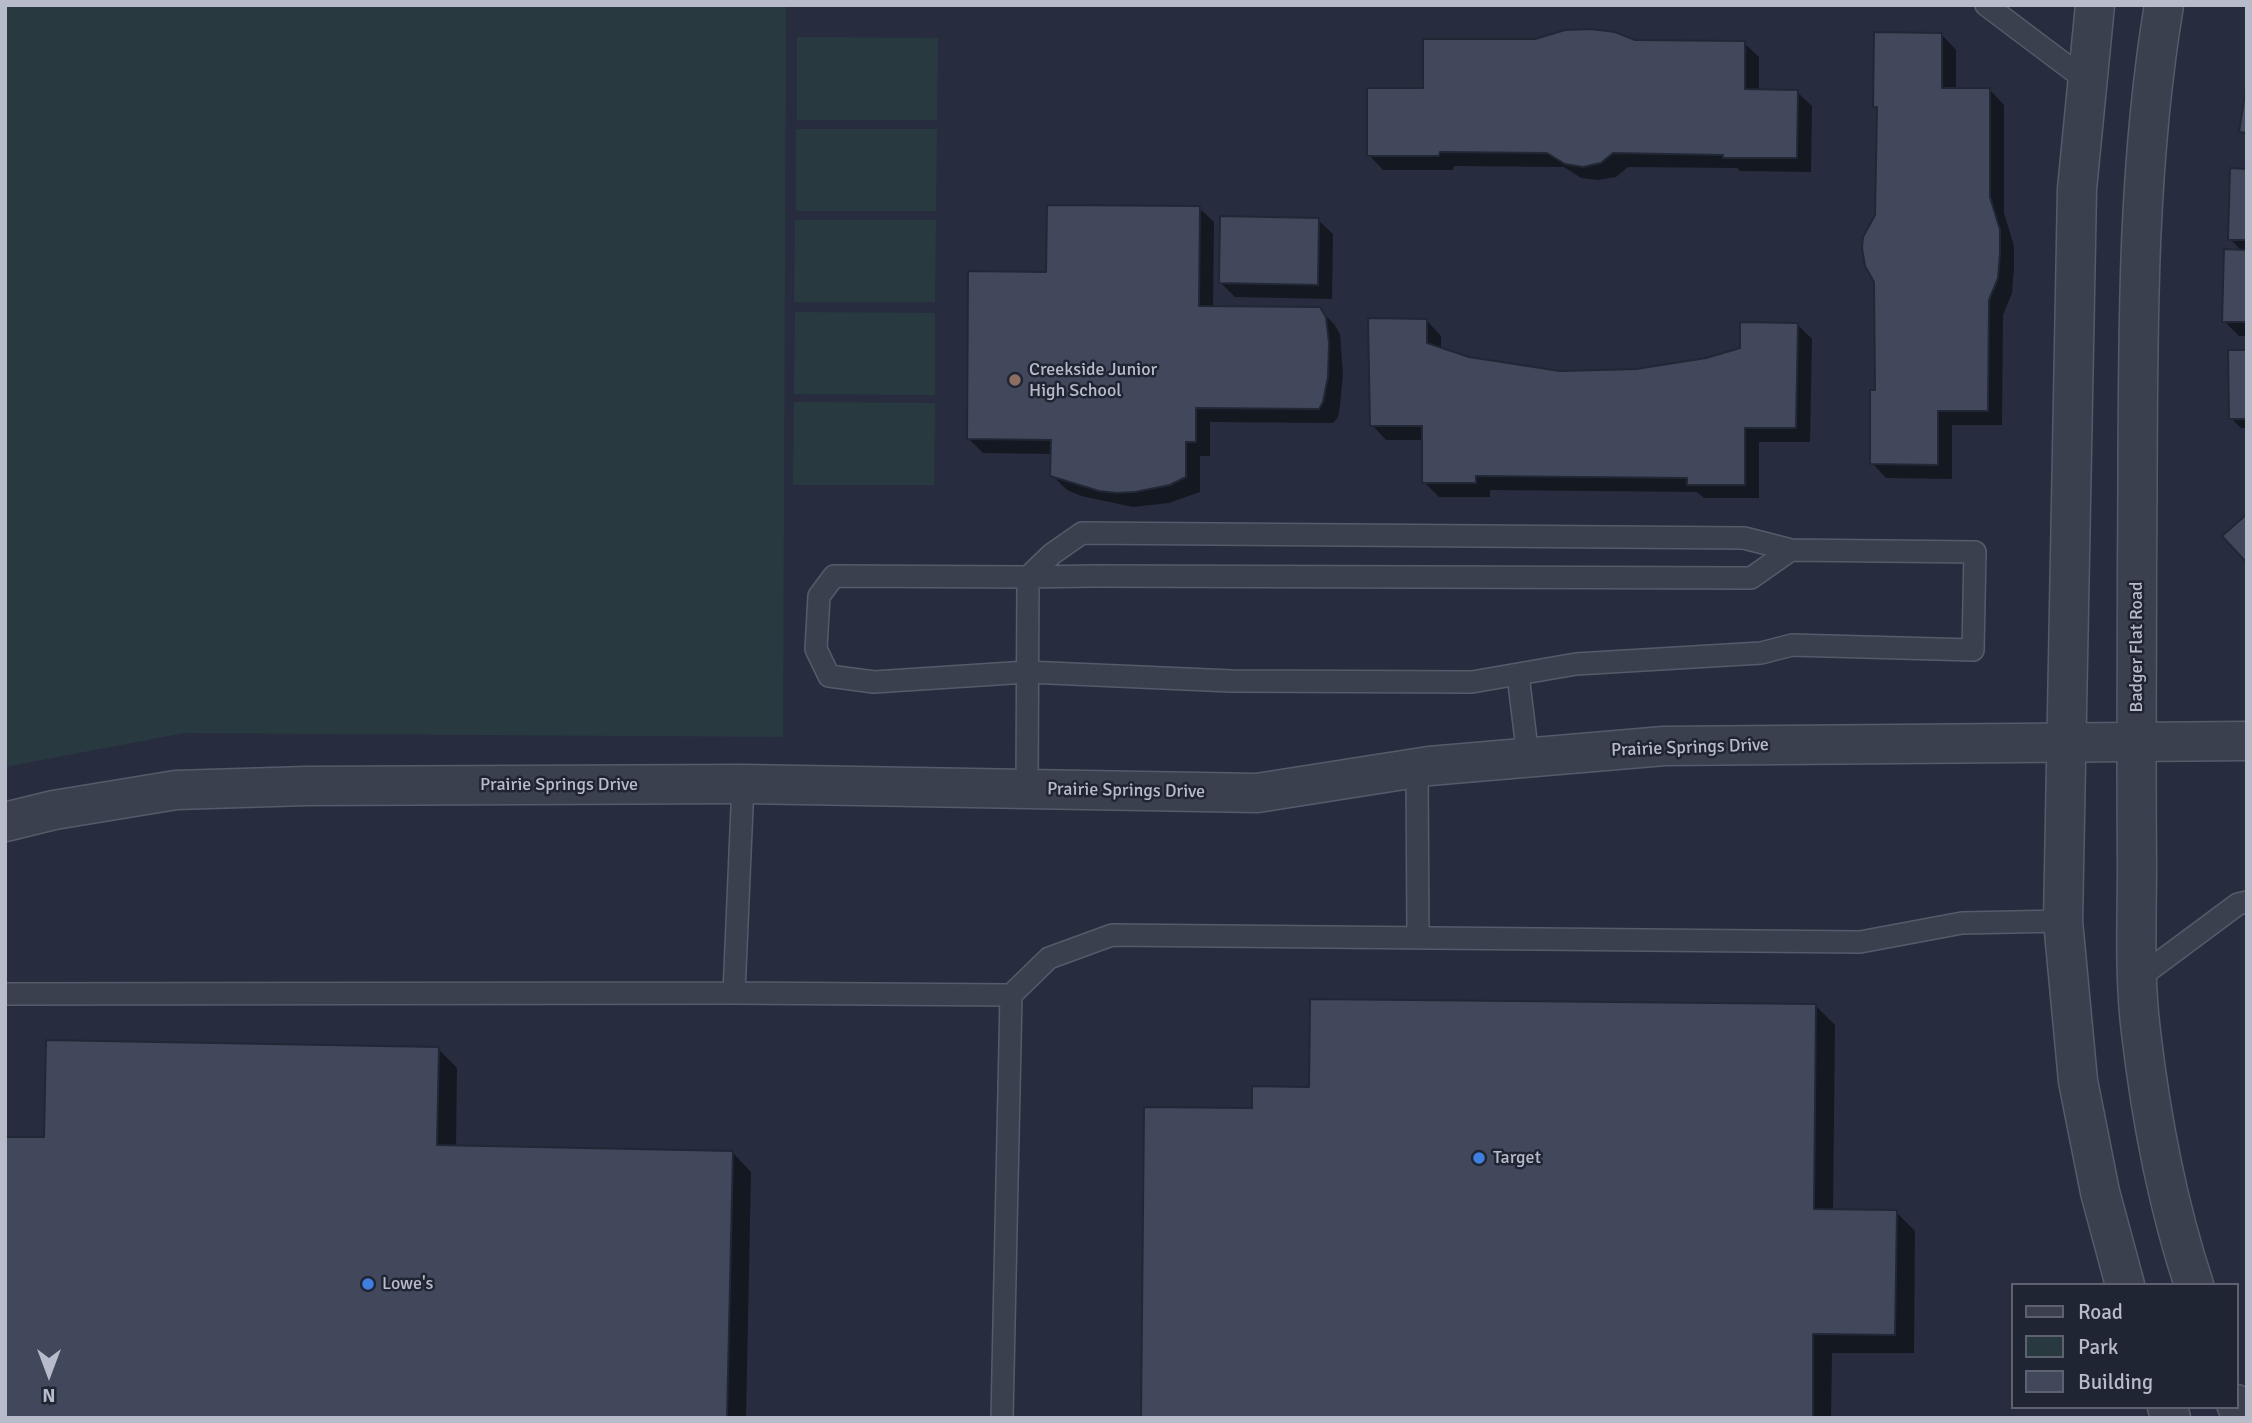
<!DOCTYPE html>
<html>
<head>
<meta charset="utf-8">
<style>
	body { margin:0 }
	#map { position:relative; width:2252px; height:1423px; overflow:hidden; background:#272d3f; font-family:Signika,sans-serif }
	canvas { display:block }
	.frame { position:absolute; inset:0; border:7px solid #b8bcca; pointer-events:none }
	.legend { position:absolute; left:2011px; top:1283px; width:228px; height:126px; box-sizing:border-box; background:#202534; border:2px solid #5d6170; margin:0; padding:9px 12px; list-style:none; font-size:21px; color:#b8bcca }
	.legend li { display:flex; align-items:center; gap:14px; height:35px }
	.legend b { width:35px; border:2px solid #5d6170 }
	.north { position:absolute; left:14px; top:1339px; width:70px; height:70px; -webkit-text-stroke:5px #202534; paint-order:stroke; rotate:180deg; font-size:19px; font-weight:700; line-height:28px; text-align:center; color:#b8bcca }
	.north::after { content:''; display:block; margin:auto; width:24px; height:32px; background:#b8bcca; clip-path:polygon(50% 0,100% 100%,50% 72%,0 100%) }
</style>
</head>
<body>
<div id="map">
<canvas width="2252" height="1423"></canvas>
<div class="frame"></div>
<ul class="legend">
<li><b style="height:9px;background:#3b404f"></b>Road</li>
<li><b style="height:19px;background:#293940"></b>Park</li>
<li><b style="height:19px;background:#42485c"></b>Building</li>
</ul>
<div class="north">N</div>
</div>
<script>
const context = document.querySelector('canvas').getContext('2d');
context.lineJoin = 'round';
function fill(path, color) { context.fillStyle = color; context.fill(path, 'evenodd'); }
function trace(path, color, width, dash) { context.strokeStyle = color; context.lineWidth = width; context.lineCap = dash ? 'butt' : 'round'; context.setLineDash(dash || []); context.stroke(path); }
function write(font, color, halo, rows, align = 'center') {
  context.font = font + ' Signika,sans-serif'; context.lineWidth = 5; context.setLineDash([]); context.textBaseline = 'middle'; context.strokeStyle = halo; context.fillStyle = color; for (const [text, x, y, turn = 0] of rows) {
    context.save(); context.translate(x, y); context.rotate((+turn || 0) * Math.PI / 180); context.textAlign = isNaN(turn) ? turn : align; if (halo) context.strokeText(text, 0, 0); context.fillText(text, 0, 0); context.restore();
  }
}
fill(new Path2D(`
	M5,5h781l-3,732 -599,-4 -179,34z
	M797,37l141,1 -1,82h-140z
	M796,129h141l-1,82h-140z
	M795,220h141l-1,82h-141z
	M795,312l140,1v82l-141,-1z
	M794,402l141,1 -1,82h-141z`), '#293940');
fill(new Path2D(`
	M1942,35l14,15v39l34,1 14,15v108l10,33v22l-2,25 -9,22 -1,110h-50v54l-66,-1 -14,-15 5,-71 -1,-111 3,-171 -4,-4z
	M1635,42l109,1 15,14v34l38,1 15,14 -1,66 -71,-1 -3,-3 -109,-1 -12,10 -18,3 -17,-2 -17,-11 -110,-1 -1,4h-70l-14,-15 55,-65z
	M2247,170v166h-8l-15,-15 18,-70 -12,-12z
	M1199,208l15,14 -1,86 106,1 15,15 6,10 3,40 -3,32 -2,11 -5,6 -123,-1v34h-10v36l-31,11 -36,4 -52,-11 -14,-6 -15,-15v-21l-69,-1 -15,-15 80,-165z
	M1318,220l15,14 -1,65 -97,-2 -15,-15z
	M1427,321l14,15v14l28,8 91,15 77,-3 69,-10 36,-11 56,-24 14,14 -2,103h-51v56h-55l-7,-6 -207,-2v7h-51l-15,-15v-42h-38l-14,-15z
	M2247,352v76h-6l-10,-10z
	M1816,1006l19,19 -2,186 63,1 19,19 -1,122h-82l-1,65h-688l111,-308 57,-22z
	M438,1049l19,19 -1,79 276,5 19,20 -5,246h-741l41,-279z`), '#0007');
const building = new Path2D(`
	M1591,29l24,3 20,8 110,1v48l53,1 -1,68h-74v-3l-110,-2 -12,10 -18,4 -18,-3 -18,-11 -107,-1 -1,4h-72v-68h56v-49h112l30,-9z
	M1874,32l68,1v55h48v109l10,33v23l-2,25 -9,22 -1,111h-50v54l-68,-1v-74h5l-1,-108 -9,-16 -3,-18 1,-11 12,-22 2,-108h-4z
	M2247,81v52l-8,-1z
	M2230,168l17,1v71h-19z
	M1047,205l153,1 -1,100 121,1 6,10 3,26 -1,34 -5,25 -4,7 -123,-1v34h-10v35l-16,8 -35,7 -18,1 -18,-2 -49,-15 1,-36 -84,-1 1,-168 78,1z
	M1220,216l99,2 -1,67 -99,-2z
	M2224,249l23,1v72h-25z
	M1368,318l59,1v24l42,14 91,14 76,-2 70,-11 34,-10v-26l58,1 -2,105h-51v57h-58v-7l-211,-2v7h-54v-57h-52z
	M2228,350h19v69h-18z
	M2247,514v49l-25,-27z
	M1310,999l506,5 -2,205 83,1 -2,125 -82,-1v84h-672l3,-311 108,1v-22l57,1z
	M46,1040l393,7 -2,98 296,6 -6,267h-722v-281h39z`);
fill(building, '#42485c');
trace(building, '#222736', 2);
const service = new Path2D(`
	M1986,5l101,76
	M1518,675l10,82
	M1417,768l1,169
	M1027,789l1,-212 65,-1 658,2 40,-28 184,2 -2,98 -181,-5 -31,8 -185,11 -104,18 -241,-1 -204,-9 -153,10 -45,-6 -13,-27 3,-53 15,-20 194,1 24,-23 30,-21 662,5 47,12
	M2137,979l101,-75 9,-2
	M734,993l9,-209
	M5,994l729,-1 277,2
	M1002,1418l9,-423 38,-37 63,-23 748,7 102,-19 101,-2`);
const minor = new Path2D(`
	M5,822l49,-12 122,-20 130,-4 437,-2 514,9 172,-27 235,-20 583,-5`);
const tertiary = new Path2D(`
	M2095,5l-18,184 -14,732 15,160 22,111 25,93
	M2164,5c-31,186 -25,374 -27,562 0,99 -1,198 0,297 0,56 -3,113 4,168 10,86 26,171 53,253
	M2236,1404l6,14
	M2167,1407l4,11`);
trace(service, '#565b6a', 24);
trace(minor, '#565b6a', 41);
trace(tertiary, '#565b6a', 41);
trace(service, '#3b404f', 21);
trace(minor, '#3b404f', 38);
trace(tertiary, '#3b404f', 38);
for (const [x, y, r, color] of [
	[1015,380,7,"#8d6e63"],
	[1479,1158,7,"#3f7fe0"],
	[368,1284,7,"#3f7fe0"]
]) { const dot = new Path2D(); dot.arc(x, y, r, 0, 2 * Math.PI); context.fillStyle = color; context.fill(dot); trace(dot, '#202534', 2.5); }
write('18px', '#b8bcca', '#202534', [
	["Creekside Junior",1029,370],
	["High School",1029,391],
	["Target",1493,1158],
	["Lowe's",382,1284]
], 'left');
write('18px', '#b8bcca', '#202534', [
	["Badger Flat Road",2137,647,-90],
	["Prairie Springs Drive",1690,748,-2],
	["Prairie Springs Drive",559,785],
	["Prairie Springs Drive",1126,791,1]
]);
</script>
</body>
</html>
